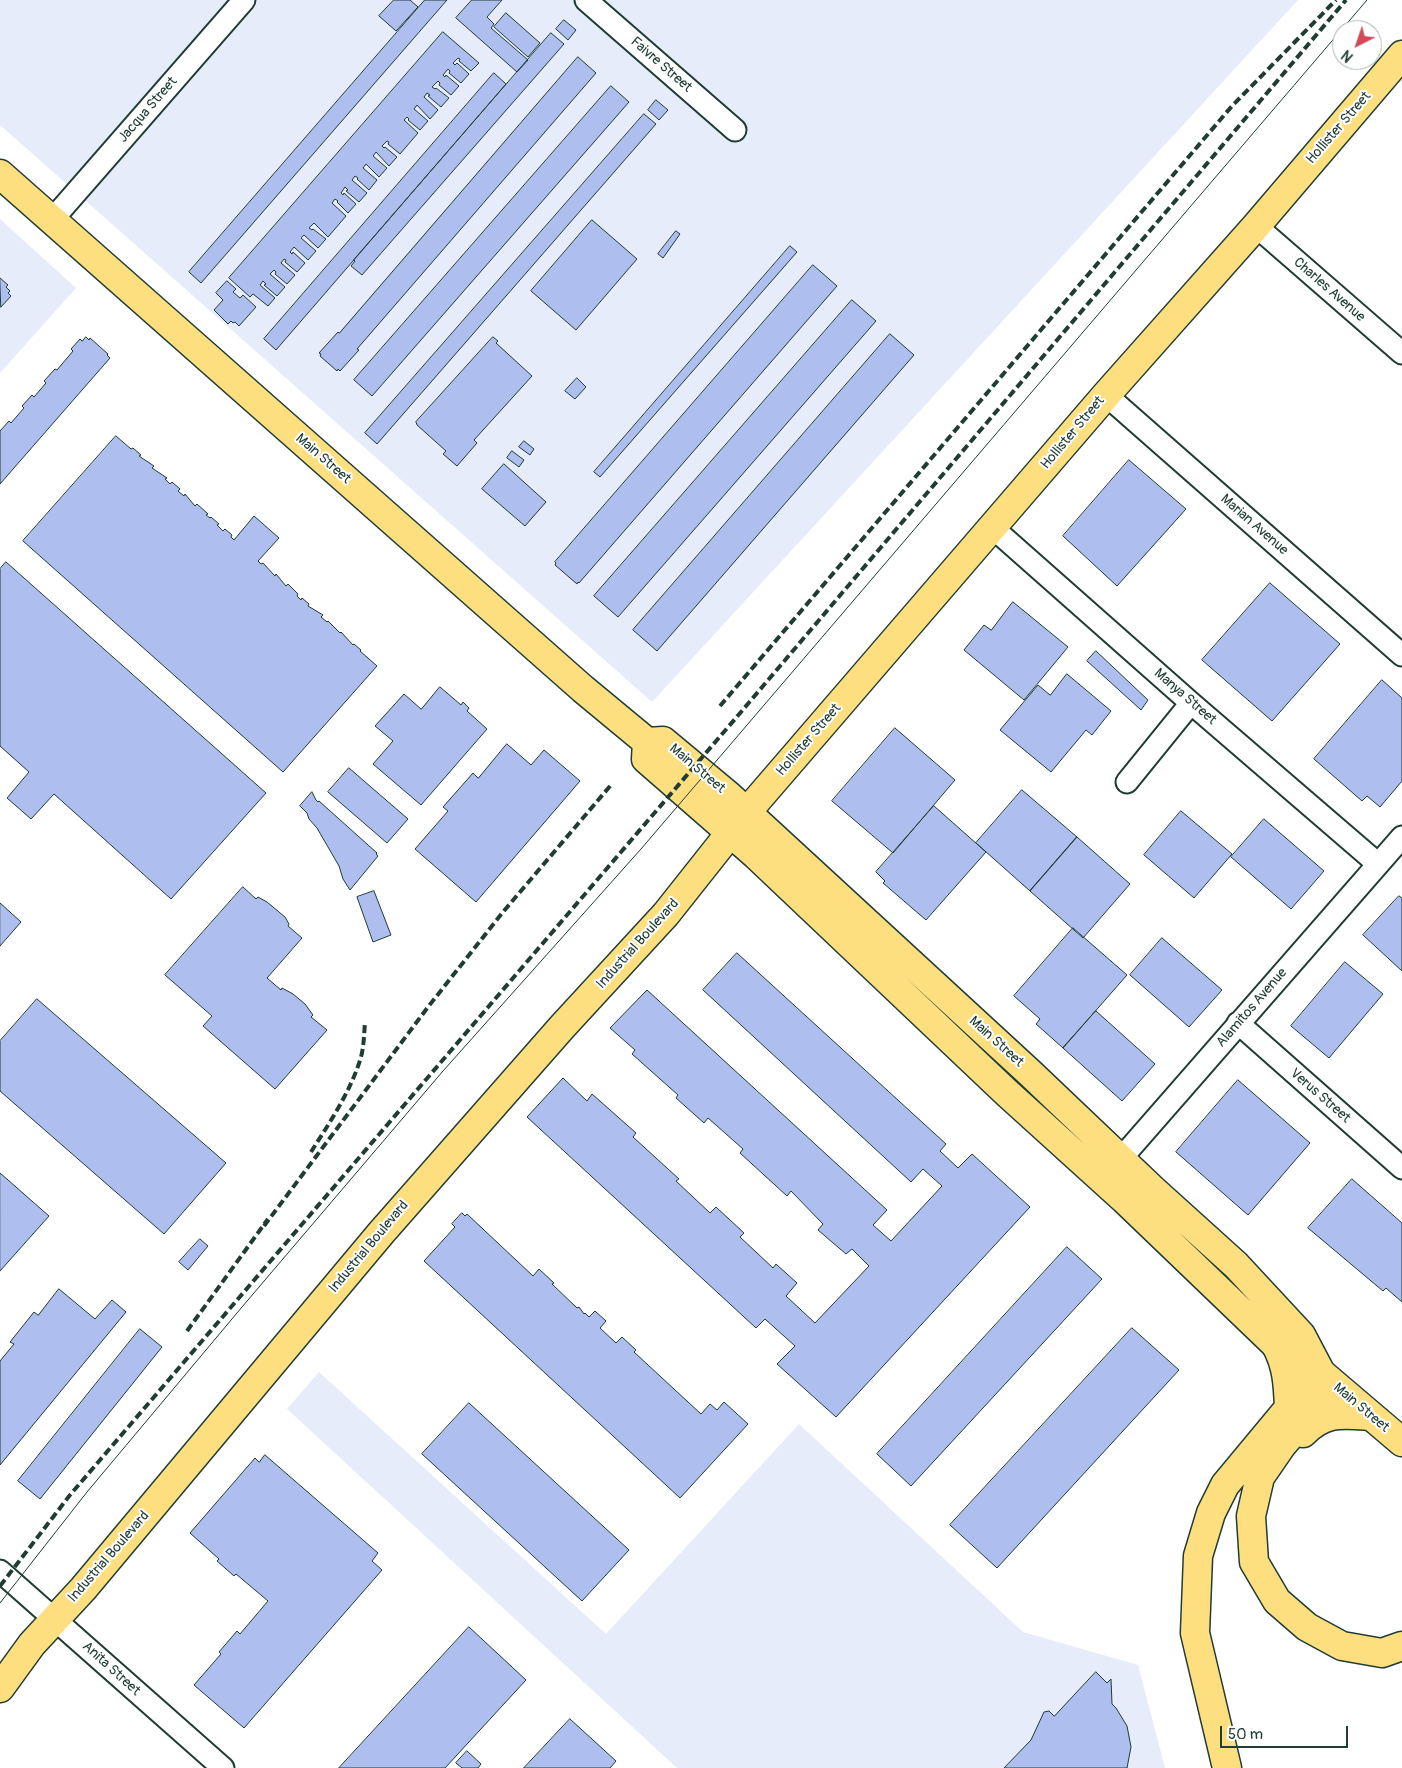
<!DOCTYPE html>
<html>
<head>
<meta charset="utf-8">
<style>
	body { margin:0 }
	#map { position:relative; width:1402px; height:1768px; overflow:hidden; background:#fff; font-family:Pangolin,sans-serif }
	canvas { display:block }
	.north { position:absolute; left:1332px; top:20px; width:50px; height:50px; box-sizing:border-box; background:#fff; border:1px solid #a5b1ae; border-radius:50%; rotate:221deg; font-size:14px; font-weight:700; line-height:20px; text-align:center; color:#1f3d34 }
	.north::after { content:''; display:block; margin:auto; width:18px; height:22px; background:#d1495b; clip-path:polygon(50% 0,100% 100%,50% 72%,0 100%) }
	.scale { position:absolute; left:1220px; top:1726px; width:128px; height:22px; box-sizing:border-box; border:2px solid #1f3d34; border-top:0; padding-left:6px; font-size:15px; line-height:18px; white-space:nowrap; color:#1f3d34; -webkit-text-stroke:4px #fff; paint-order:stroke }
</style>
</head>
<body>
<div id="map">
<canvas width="1402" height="1768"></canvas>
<div class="north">N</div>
<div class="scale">50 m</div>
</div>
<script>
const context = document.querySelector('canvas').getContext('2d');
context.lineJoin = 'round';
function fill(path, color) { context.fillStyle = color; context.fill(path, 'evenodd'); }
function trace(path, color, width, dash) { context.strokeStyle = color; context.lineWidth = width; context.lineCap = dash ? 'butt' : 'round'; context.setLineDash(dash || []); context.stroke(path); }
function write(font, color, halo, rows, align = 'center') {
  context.font = font + ' Pangolin,sans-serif'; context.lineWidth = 4; context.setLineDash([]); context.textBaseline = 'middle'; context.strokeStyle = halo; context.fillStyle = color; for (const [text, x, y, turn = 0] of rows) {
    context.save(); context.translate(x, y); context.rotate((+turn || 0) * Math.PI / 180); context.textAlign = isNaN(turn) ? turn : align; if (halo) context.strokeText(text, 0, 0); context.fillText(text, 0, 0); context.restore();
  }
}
fill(new Path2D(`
	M0,0h1298l-646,702 -652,-577z
	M0,219l76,69 -76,85z
	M319,1372l287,262 193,-210 224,208 115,33 27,103h-488l-390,-359z`), '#e7ecfa');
const building = new Path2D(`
	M394,0h16l8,7 -22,24 -17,-15z
	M425,0h22l-246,283 -12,-11z
	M472,0h30l-15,17 7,7 -3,4 37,32 -11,12 -61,-54z
	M506,13l34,30 -12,14 -34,-30z
	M564,20l12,10 -8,10 -12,-11z
	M443,32l36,31 -8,8 -12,-10 1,-2 -2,-1 -5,5 2,2 2,-2 12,11 -8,9 -12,-10 1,-2 -2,-2 -5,6 2,2 1,-2 13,11 -8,9 -12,-10 1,-2 -2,-2 -6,6 3,2 1,-1 13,10 -8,9 -13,-11 2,-1 -3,-2 -3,4 14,13 -8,9 -13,-14 -3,4 14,12 -8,9 -12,-10 1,-1 -2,-2 -3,3 14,13 -18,21 -12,-10 1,-2 -2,-1 -5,5 2,2 1,-1 12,10 -8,9 -13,-14 -3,4 14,12 -8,9 -13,-13 -3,4 14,12 -8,10 -12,-11 1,-1 -3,-2 -3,4 15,13 -8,9 -13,-11 2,-1 -3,-3 -4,6 2,2 1,-2 12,11 -8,9 -11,-11 1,-1 -3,-2 -3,4 14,13 -18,21 -14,-14 -5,5 3,2 1,-1 13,10 -8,9 -14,-13 -3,3 15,13 -8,9 -14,-13 -4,5 2,2 1,-2 12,11 -8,9 -12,-10 1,-2 -2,-1 -3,4 14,12 -8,9 -12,-10 1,-2 -2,-2 -4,4 15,13 -8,9 -13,-11 2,-1 -3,-3 -3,4 15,13 -7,8 -15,-12 -3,3 -21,-19z
	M551,33l13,11 -202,231 -11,-9 4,-5 -1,-1z
	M578,57l18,16 -239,276 2,1 -19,21 -2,-2 -1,2 -17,-15 1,-2 -2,-1 19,-21 1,1z
	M494,73l12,11 -230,266 -12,-11z
	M611,86l18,16 -257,294 -18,-16z
	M656,100l12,10 -9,10 -11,-10z
	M644,114l12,10 -279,320 -12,-11z
	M592,220l45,39 -61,71 -45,-39z
	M676,231l4,3 -17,24 -5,-4z
	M790,246l7,6 -197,225 -6,-5z
	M813,265l24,21 -258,297 -1,-1 -1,2 -22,-19 1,-2 -1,-1z
	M0,278l8,7 -2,2 4,4 -2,2 3,3 -10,11z
	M227,281l9,8 -3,3 7,6 3,-3 13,12 -17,19 -4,-4 -2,1 -2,-2 -3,3 -14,-14 9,-10 -7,-7z
	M852,300l24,21 -258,296 -24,-21z
	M890,334l24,21 -257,296 -24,-21z
	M86,337l3,3 1,-2 18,16 -1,1 3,3 -110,126v-53l9,-10 2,2 13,-15 -2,-2 10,-11 2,2 12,-14 -2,-2 11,-12 2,1 16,-19 -2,-2 9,-10 2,2z
	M493,337l5,4 -2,2 36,33 -58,64 3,3 -20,23 -14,-12 3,-3 -29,-26 -1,-3z
	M577,378l9,9 -11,12 -10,-8z
	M116,436l15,13 2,-1 8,7 -2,1 15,10 -2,2 15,10 -2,1 5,5 2,-2 8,7 -2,2 6,5 1,-2 10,12 2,-2 11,10 -2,1 4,3 1,-1 8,7 -2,1 6,6 2,-2 7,6 -1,2 3,3 20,-24 25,22 -21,23 3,3 2,-1 12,13 1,-2 10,12 2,-2 10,10 -1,2 4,4 1,-2 7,6 -1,2 15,9 -2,2 6,5 1,-1 12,12 1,-1 12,13 1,-1 7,6 -1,1 17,15 -94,106 -260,-231z
	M524,441l10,8 -4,6 -11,-8z
	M512,451l12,9 -5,7 -12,-9z
	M1129,460l57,49 -69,77 -54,-50z
	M504,464l42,38 -21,24 -43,-37z
	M6,562l260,231 -95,106 -117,-105 -23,25 -24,-21 22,-26 -29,-26v-177z
	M1270,583l70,61 -68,77 -70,-61z
	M1013,602l55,45 -44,53 -60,-50 20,-25 7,5z
	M1096,651l52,49 -7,10 -54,-49z
	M1067,674l44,37 -19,24 -6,-5 -35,42 -51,-42 38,-45 12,10z
	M1382,680l20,18v83l-22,26 -13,-11 -5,5 -48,-42z
	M440,687l21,18 2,-3 6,6 -2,3 20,18 -66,76 -48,-41 20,-23 -18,-15 29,-32 17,15z
	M895,728l60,52 -62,73 -61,-52z
	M507,744l24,21 13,-15 36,31 -104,121 -61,-53 33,-38 -5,-4 30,-34 5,5z
	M349,768l59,51 -21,24 -59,-51z
	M1022,790l55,47 -47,54 -54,-48z
	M312,792l4,8 2,2 1,-1 58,52 -1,1 2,2 -28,34 -7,-11 -4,-13 -22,-38 -8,-9 -2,-6 -7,-7z
	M934,806l52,46 -60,68 -43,-37 2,-2 -9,-9z
	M1181,811l51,43 -38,44 -50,-43z
	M1264,819l60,52 -33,38 -60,-52z
	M1077,837l53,47 -47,54 -53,-47z
	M243,887l13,12 2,-2 9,5 18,15 4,7 -1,2 14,12 -35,40 14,12 1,-2 11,6 12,10 8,11 -2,2 16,13 -52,59 -72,-63 9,-10 -47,-41z
	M374,891l17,44 -18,7 -16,-45z
	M1399,896l3,2v73l-39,-36z
	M0,903l21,19 -21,24z
	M1073,928l54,47 -64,73 -27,-24 4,-5 -26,-23z
	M1162,938l60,52 -33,37 -59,-52z
	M737,953l209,191 -6,7 18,17 14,-14 58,53 -194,210 -59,-53 18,-18 -30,-27 -9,9 -229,-211 36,-39 24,23 5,-7 44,39 -3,4 46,42 -3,2 34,32 6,-6 28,26 -4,4 33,31 3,-4 21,19 -11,13 29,27 54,-57 -17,-17 -6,5 -28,-24 5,-6 -32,-33 -4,5 -47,-43 3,-4 -35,-31 -4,5 -28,-25 2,-3 -46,-41 3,-4 -25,-22 37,-38 240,220 -14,15 18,16 51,-55 -19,-17 -12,13 -208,-192z
	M1345,962l38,32 -54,64 -38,-32z
	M37,999l189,164 -62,71 -164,-143v-50z
	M1096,1011l59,53 -33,37 -59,-53z
	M1238,1080l72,63 -62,72 -72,-63z
	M0,1173l49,43 -49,55z
	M1352,1179l50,44v79l-16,-14 -3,3 -75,-63z
	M462,1213l3,3 2,-2 66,62 6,-7 15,14 -2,1 25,24 2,-1 5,7 1,-1 4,4 6,-6 11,10 -6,7 16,15 6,-6 14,13 -2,2 67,62 9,-10 7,6 7,-8 24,22 -68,74 -256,-237 31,-34 -3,-3z
	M200,1239l8,7 -20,24 -9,-8z
	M1067,1247l35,32 -191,207 -34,-32z
	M59,1289l36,30 17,-19 14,12 -126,153v-104l14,-17 -4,-2 24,-30 4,3z
	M1132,1328l47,42 -182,198 -47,-43z
	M140,1329l22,18 -122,152 -22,-18z
	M469,1403l160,147 -47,51 -160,-147z
	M265,1455l113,98 -6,8 10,9 -138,158 -50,-43 27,-31 -2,-2 18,-21 3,3 28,-33 -32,-27 -2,2 -17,-15 2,-2 -29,-26 65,-75 4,4z
	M469,1627l57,53 -81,88h-106z
	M1096,1672l11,11 4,-4 1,25 4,4 11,18 4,21 -4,21h-123l27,-28 13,-28 5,-1 5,5z
	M570,1719l46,42 -6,7h-86z
	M467,1751l14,13 -3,4h-16l-6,-5z`);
fill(building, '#aebfef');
trace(building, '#1f3d34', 1);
const minor = new Path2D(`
	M586,0l149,130
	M52,220l192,-220
	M1256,226l146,127
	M1106,395l296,260
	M993,528l198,175 187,161
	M1127,782l64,-79
	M1238,1023l164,145
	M1111,1170l291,-333
	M0,1571l223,197`);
const major = new Path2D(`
	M0,174l583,515 64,53 16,-1 66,55 50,46 251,231 123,117 83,75 65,70 20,38
	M647,742l-1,17 110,96 251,238 117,106 152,146 45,28 81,69
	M0,1688l32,-44 51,-55 298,-356 181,-206 104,-113 80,-101 360,-418 150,-169 146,-171`);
const highway = new Path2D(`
	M1276,1345c11,21 12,38 13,63
	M1334,1386l-52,59 -22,32 -9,39 3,46 23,39 30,26 35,19 40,7 20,-7
	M1303,1433c22,-22 39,-19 67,-17
	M1227,1768l-32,-135 3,-77 13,-43 14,-28 64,-77 32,-35`);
trace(minor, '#1f3d34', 25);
trace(major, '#1f3d34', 31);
trace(highway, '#1f3d34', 31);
trace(minor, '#fff', 21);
trace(major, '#fedf80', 28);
trace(highway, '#fedf80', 28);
trace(new Path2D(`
	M0,1603l87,-111 155,-185 201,-236 198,-222 726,-849`), '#1f3d34', 1);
trace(new Path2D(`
	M720,706l512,-600 104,-106
	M311,1152c19,-30 40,-61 50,-95 3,-11 3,-23 4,-35
	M264,1226l164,-219 75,-95 108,-127
	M187,1331l81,-112
	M0,1586l70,-91 665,-776 611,-719`), '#1f3d34', 4, [8, 4]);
write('14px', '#1f3d34', '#fff', [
	["Faivre Street",661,65,41],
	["Jacqua Street",148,110,-49],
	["Hollister Street",1339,128,-49],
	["Charles Avenue",1329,290,41],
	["Hollister Street",1073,433,-50],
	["Main Street",323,459,41],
	["Marian Avenue",1254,525,41],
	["Manya Street",1185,697,41],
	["Hollister Street",809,740,-49],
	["Main Street",697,769,40],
	["Industrial Boulevard",638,944,-48],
	["Alamitos Avenue",1252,1008,-49],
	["Main Street",996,1042,42],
	["Verus Street",1320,1096,41],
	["Industrial Boulevard",369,1247,-50],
	["Main Street",1361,1408,40],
	["Industrial Boulevard",109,1557,-49],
	["Anita Street",111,1669,42]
]);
</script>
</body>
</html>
